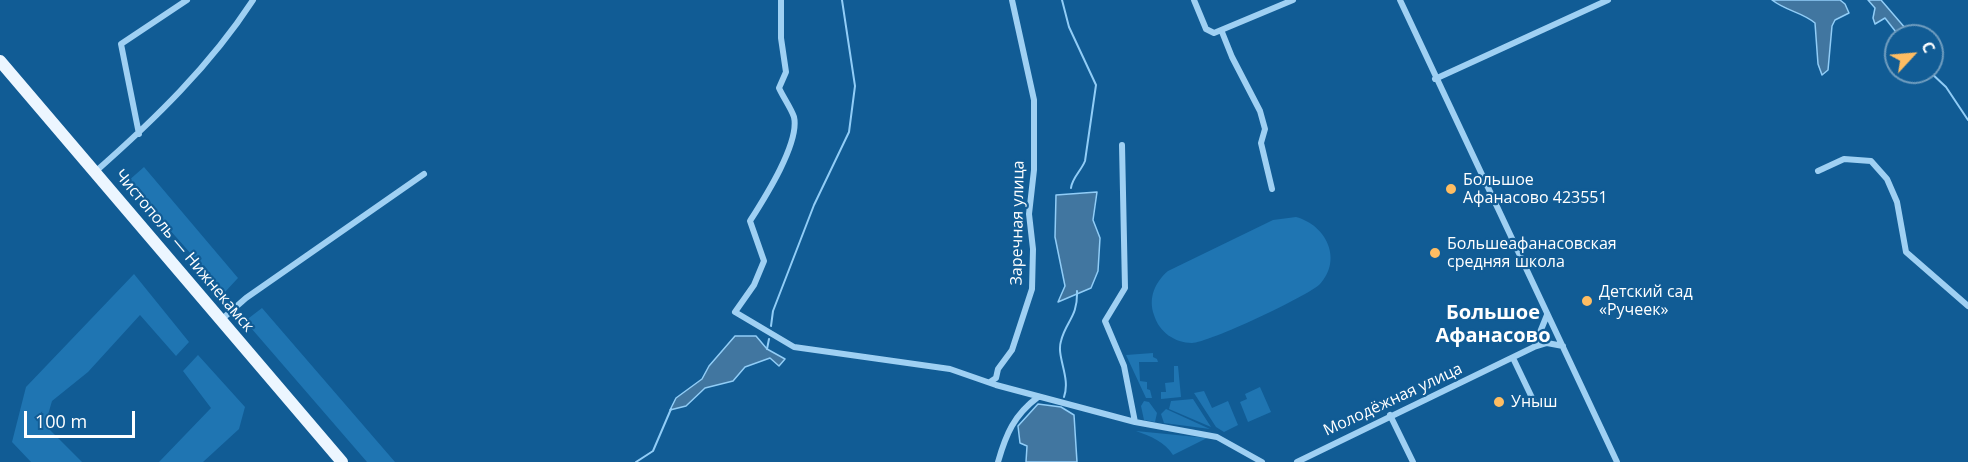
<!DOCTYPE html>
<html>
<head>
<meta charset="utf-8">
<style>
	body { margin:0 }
	#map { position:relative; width:1968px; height:462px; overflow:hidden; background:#115c95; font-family:"Open Sans",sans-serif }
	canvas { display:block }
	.north { position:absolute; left:1884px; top:24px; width:60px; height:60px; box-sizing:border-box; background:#115c95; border:2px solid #709dbf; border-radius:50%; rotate:64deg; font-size:16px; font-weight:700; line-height:24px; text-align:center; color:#fff }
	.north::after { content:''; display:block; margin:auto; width:21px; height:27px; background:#ffbd62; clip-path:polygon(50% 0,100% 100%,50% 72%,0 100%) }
	.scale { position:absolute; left:24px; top:411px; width:111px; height:27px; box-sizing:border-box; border:3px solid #fff; border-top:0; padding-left:8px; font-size:18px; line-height:21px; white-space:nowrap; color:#fff; -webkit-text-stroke:4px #115c95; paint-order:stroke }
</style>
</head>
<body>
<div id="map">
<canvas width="1968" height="462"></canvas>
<div class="north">С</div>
<div class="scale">100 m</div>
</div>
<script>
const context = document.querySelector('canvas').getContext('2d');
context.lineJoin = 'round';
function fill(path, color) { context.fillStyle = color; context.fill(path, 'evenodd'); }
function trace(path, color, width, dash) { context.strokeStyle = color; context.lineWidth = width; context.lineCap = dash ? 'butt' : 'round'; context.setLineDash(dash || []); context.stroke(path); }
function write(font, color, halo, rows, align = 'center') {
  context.font = font + ' "Open Sans",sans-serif'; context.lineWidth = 4.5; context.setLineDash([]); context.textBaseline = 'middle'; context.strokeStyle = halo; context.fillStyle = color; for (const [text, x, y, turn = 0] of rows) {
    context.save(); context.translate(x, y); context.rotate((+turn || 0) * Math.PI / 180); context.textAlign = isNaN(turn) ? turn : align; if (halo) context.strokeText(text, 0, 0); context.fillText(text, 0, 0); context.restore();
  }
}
fill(new Path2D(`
	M144,167l94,111 -13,14 -98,-110z
	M1296,217c30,8 47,42 24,67 -12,12 -112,59 -128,59 -17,0 -33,-11 -38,-28 -6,-17 1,-33 14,-44l105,-51z
	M134,274l55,68 -13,14 -36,-41 -52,57 -36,29 -7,24 37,37h-51l-19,-20 14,-55z
	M262,308l133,154h-28l-122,-141z
	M1153,353v4l4,2 1,3h-19l1,19 7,1v7l3,1 2,8h-6l-20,-43z
	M198,355l47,52 -6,22 -36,33h-44l52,-54 -28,-37z
	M1174,366h4l3,31 -20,2v-7h5l-1,-9 9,-1z
	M1260,387l11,25 -23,10 -8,-20 7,-3 -2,-5z
	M1204,391l8,17 16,-7 10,24 -14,7 -8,-5 -22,-34z
	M1193,399l18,28 -42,-18 2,-8z
	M1144,401l5,1 8,11 -2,9 -11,-2 -3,-14z
	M1166,409l44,20 -46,-6 -3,-9z
	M1136,431l71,7 -34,17c-8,-13 -23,-19 -37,-24z`), '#1f75b2');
const water = new Path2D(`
	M1772,0h68l5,4 4,9 -14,7 -3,6 -4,44 -6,5 -4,-11 -3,-41c-13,-11 -29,-12 -43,-23z
	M1868,0h13l31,36h-13l-14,-18 -10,6 -2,-6 2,-10z
	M1097,192l-4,28 7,18 -2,33 -7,17 -33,14 7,-16 -10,-49 1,-42z
	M735,336h21l11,13 18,10 -6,7 -9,-8 -25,9 -12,14 -28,7 -19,18 -16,4 6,-12 26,-19 7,-13z
	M1038,404l23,3 13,8 3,47h-51l1,-16 -7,-3 -2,-17z`);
fill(water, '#4176a0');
trace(water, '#91cdf7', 1.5);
trace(new Path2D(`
	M1062,0l7,27 27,58 -11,76c-4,10 -13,17 -14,27
	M1930,72l16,15 22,33
	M771,326l2,-15 41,-106 35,-73 6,-46 -13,-86
	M767,349l2,-10
	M1064,397c7,-20 -8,-40 -3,-56 5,-20 17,-24 16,-50
	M636,462l17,-11 18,-42`), '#91cdf7', 2);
trace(new Path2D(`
	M781,0v38l5,34 -7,16c4,9 12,20 15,29 6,26 -30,82 -44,104l14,40 -10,24 -19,27 59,35 156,22 46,16 139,37 82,15 45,25
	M1194,0l12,29 8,4 79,-33
	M1400,0l217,462
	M1222,32l10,25 28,54 5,18 -4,14 11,46
	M1435,79l173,-79
	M139,134l-18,-90 66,-44
	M1122,145l3,143 -20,33 19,45 11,56
	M1818,171l26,-12 27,2 16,18 10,23 9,50 62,54
	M95,172c59,-52 115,-106 158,-172
	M221,320l25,-22 178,-124
	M1534,347l13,-4 16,3
	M1513,358l22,46
	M990,382l6,-4 2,-9 14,-19 20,-61 1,-40 -4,-35 5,-44v-70l-22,-100
	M1390,415l23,47
	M998,462c8,-28 16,-47 40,-65
	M1297,462l237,-115 13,-32`), '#9fd0f3', 6);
trace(new Path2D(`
	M0,61l342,401`), '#ecf6ff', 12);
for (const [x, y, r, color] of [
	[1451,189,6,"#ffbd62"],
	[1435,253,6,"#ffbd62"],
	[1587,301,6,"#ffbd62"],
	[1499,402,6,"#ffbd62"]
]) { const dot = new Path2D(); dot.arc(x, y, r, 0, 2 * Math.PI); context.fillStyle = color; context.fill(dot); trace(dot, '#115c95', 2); }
write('16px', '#fff', '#115c95', [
	["Большое",1463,180],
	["Афанасово 423551",1463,198],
	["Большеафанасовская",1447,244],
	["средняя школа",1447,262],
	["Детский сад",1599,292],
	["«Ручеек»",1599,310],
	["Уныш",1511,402]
], 'left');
write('16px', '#fff', '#115c95', [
	["Заречная улица",1018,223,-89],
	["Чистополь — Нижнекамск",184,251,50],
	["Молодёжная улица",1393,400,-25]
]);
write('bold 20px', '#fff', '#115c95', [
	["Большое",1493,313],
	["Афанасово",1493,336]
]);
</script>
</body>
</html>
